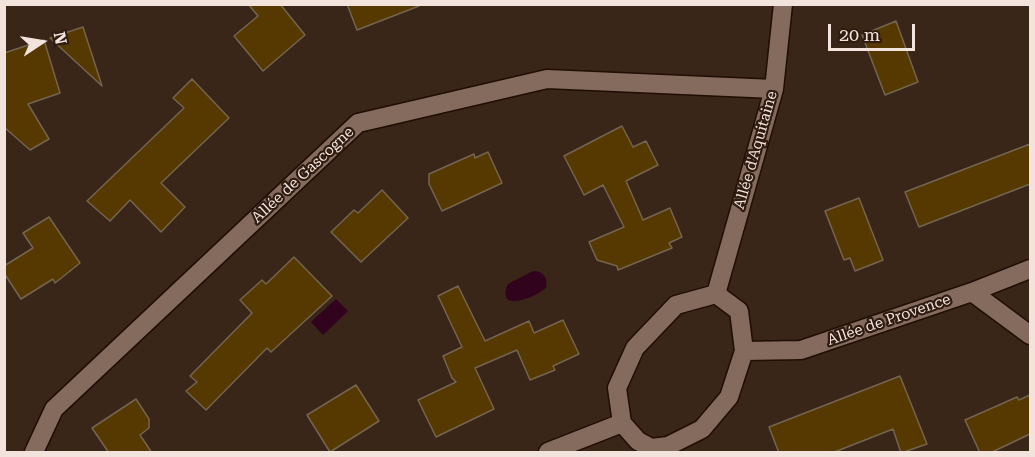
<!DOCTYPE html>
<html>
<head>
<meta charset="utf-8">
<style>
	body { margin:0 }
	#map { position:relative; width:1035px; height:457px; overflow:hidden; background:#3a2519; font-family:"Roboto Serif",serif }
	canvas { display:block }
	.frame { position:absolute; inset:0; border:6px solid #f2e3dc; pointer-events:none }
	.north { position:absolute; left:12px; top:12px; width:60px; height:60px; -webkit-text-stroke:4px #2f1b10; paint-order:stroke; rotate:78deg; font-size:16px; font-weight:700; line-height:24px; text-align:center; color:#f2e3dc }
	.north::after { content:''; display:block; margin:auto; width:21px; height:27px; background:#f2e3dc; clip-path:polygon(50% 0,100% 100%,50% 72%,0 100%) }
	.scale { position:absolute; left:828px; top:24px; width:87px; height:27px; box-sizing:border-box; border:3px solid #f2e3dc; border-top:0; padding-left:8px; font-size:18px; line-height:21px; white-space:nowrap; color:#f2e3dc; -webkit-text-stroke:4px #2f1b10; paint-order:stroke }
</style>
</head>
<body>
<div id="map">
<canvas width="1035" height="457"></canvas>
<div class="frame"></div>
<div class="north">N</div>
<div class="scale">20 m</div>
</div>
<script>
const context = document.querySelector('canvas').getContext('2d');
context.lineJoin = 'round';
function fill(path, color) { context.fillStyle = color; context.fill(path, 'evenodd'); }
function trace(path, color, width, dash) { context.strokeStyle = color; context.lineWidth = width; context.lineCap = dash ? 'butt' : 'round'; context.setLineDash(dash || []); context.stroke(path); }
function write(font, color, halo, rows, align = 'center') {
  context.font = font + ' "Roboto Serif",serif'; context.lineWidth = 4.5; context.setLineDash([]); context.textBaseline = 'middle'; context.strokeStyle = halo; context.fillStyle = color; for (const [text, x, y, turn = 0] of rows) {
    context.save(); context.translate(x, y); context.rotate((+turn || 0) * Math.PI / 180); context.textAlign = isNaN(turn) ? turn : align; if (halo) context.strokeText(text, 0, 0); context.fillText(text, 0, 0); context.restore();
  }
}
fill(new Path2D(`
	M533,271c11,0 15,7 13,17 -10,9 -51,26 -38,-4z
	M336,299l12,12 -25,24 -12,-13z`), '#31031c');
const building = new Path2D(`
	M248,4h32l25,31 -42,36 -29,-35 24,-20z
	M347,4h72v2l-62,24z
	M896,21l22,61 -33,13 -23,-60z
	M83,27l19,59 -52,-48z
	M44,40l16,53 -32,11 21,35 -19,11 -26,-23v-74z
	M192,79l37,39 -68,65 24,24 -24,25 -31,-32 -20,21 -23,-20 97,-93 -11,-10z
	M622,126l11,21 13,-6 12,24 -32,16 17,39 27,-12 12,29 -13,6 3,5 -54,22 -1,-4 -20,-6 -8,-18 35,-15 -21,-42 -19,10 -20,-39z
	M1030,144v40l-111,43 -14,-35z
	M488,152l14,31 -60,28 -13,-27v-10l45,-20 1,4z
	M382,190l26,28 -47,44 -30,-30 23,-22 4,3z
	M859,198l24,62 -28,11 -5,-13 -6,2 -19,-49z
	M49,217l31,46 -25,20 -2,-4 -32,20 -17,-26v-7l29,-18 -10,-15z
	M294,257l38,39 -61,56 -4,-4 -61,62 -20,-19 11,-9 -7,-6 62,-63 -12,-13 22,-20 4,4z
	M458,286l27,55 44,-20 5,12 29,-13 16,34 -26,12 2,4 -25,10 -13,-30 -42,18 19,41 -58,28 -18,-37 38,-18 -4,-4 -9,-22 19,-9 -24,-51z
	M900,376l27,68 -26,9 -8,-24 -61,24h-53l-10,-26z
	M356,385l23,36 -49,31 -23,-37z
	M1030,395v39l-40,19h-10l-15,-33 52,-23 2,3z
	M136,399l13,20v9l-9,7 12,18h-43l-17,-25z`);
fill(building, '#563900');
trace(building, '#73654f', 1.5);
const minor = new Path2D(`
	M972,292l58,43
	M716,294l23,17 5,40 -15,46 -27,32 -34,17 -17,2 -13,-7 -16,-18 -5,-35 18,-40 41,-43z
	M716,294l58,-205 9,-85
	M744,351l57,-1 171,-58 58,-23
	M34,452l20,-43 304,-286 189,-44 227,10
	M548,452l74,-29`);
trace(minor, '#200d04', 21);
trace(minor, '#846b5e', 18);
write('15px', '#f2e3dc', '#2f1b10', [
	["Allée d'Aquitaine",756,150,-74],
	["Allée de Gascogne",303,175,-43],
	["Allée de Provence",889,320,-19]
]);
</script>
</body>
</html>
